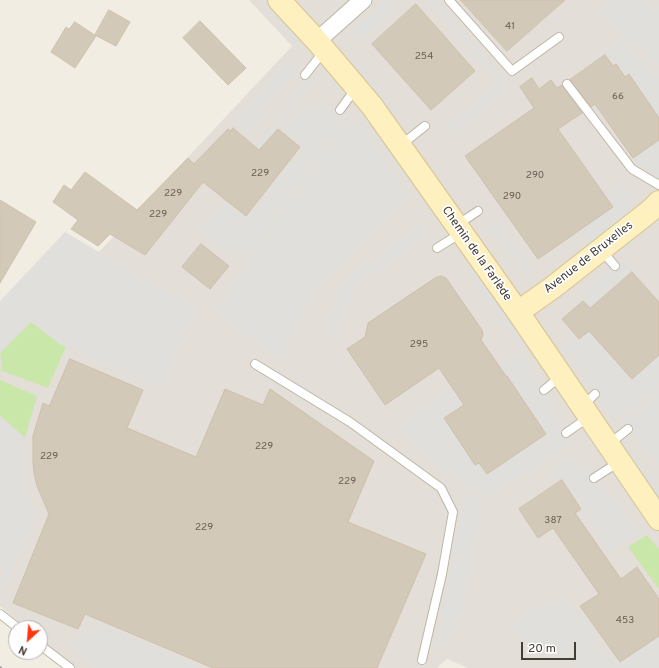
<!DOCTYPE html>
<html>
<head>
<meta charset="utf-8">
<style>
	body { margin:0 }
	#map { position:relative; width:659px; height:668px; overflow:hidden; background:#f1ede2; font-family:Overpass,sans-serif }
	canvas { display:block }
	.north { position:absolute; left:8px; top:620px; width:40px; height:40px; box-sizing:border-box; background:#fff; border:1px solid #b4b1ad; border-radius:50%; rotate:206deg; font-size:11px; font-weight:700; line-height:16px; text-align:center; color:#433d33 }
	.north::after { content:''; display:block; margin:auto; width:14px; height:18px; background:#fc360f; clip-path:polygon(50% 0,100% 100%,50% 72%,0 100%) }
	.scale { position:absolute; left:521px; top:642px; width:55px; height:18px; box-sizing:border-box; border:2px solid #433d33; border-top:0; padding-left:5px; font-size:12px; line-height:14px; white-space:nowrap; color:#433d33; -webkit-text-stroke:3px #fff; paint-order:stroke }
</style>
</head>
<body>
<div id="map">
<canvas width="659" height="668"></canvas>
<div class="north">N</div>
<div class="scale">20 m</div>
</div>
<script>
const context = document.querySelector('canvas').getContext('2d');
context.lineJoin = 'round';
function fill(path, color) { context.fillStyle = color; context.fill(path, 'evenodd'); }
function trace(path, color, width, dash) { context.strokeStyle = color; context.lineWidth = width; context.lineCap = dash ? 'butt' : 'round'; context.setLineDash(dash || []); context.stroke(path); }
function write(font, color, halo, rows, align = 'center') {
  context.font = font + ' Overpass,sans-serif'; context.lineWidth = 3.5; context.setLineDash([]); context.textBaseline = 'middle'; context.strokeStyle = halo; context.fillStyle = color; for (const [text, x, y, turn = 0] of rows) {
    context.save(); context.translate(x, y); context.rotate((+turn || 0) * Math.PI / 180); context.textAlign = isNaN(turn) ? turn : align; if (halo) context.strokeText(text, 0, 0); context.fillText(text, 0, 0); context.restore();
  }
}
fill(new Path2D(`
	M249,0h410v668h-191l-21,-9 -10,9h-363l-34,-29v-11h-14l-26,-22v-270l102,-87 190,-203z`), '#e3ded7');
fill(new Path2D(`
	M31,322l29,22 6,2 -18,42 -48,-18 2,-4 -2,-13z
	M0,380l37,16 -12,42 -25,-22z
	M647,535l12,14v40l-31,-42z`), '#cae7aa');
fill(new Path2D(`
	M256,0h11l35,38 -6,5z
	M384,0h7l5,5 -35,34 -9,-9z
	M428,0h10l73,87 -56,47 -7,-9 50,-42z
	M610,0h36l13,9v56l-60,-51z
	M619,37l40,38v43l-30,-44 -25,-22z
	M287,58l12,11 -53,66 -13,-10z
	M356,59l41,55 -6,4 -41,-54z
	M308,80l5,5 -53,64 -4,-4z
	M323,101l19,19 -92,134 -29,-6 -21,-17 24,-31 23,19 57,-74 -21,-17 20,-21 10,5z
	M363,108l49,71 -5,3 -50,-69z
	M352,111l55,83 -55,62 -41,40 -32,63 -65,-48z
	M659,140v39l-26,-21z
	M624,185l7,17 -7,6 4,7 -40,31 -11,-14 35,-26 -7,-10z
	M493,218l40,51 -7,6 -41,-50z
	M421,226l9,10 -73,49 -23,52 -13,-5 23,-53z
	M65,232l133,78 -37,77 -101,-43 -29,-22 -31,31v-52z
	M622,261l10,11 -42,36 -11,-14z
	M474,266l54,80 -7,4 -54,-79z
	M589,331l43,48 27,-24v33l-44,33 -55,-77 13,-11 6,6z
	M521,355l35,49 -7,6 24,33 -88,54 -45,-31 -42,-40 55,-38 11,17 -20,13 31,47 4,-2 8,11 59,-40 -39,-58 -1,1 -8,-12z
	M659,392v72l-37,-43z
	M0,416l25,22 -5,27 4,24 12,25 -35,81z
	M631,449l28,41v4l-4,2 -29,-43z
	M569,457l9,12 9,-7 52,72 -30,18 -47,-71 -5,2 -7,-11z
	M465,494l19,7 -28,131 -21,20z
	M560,600l22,15 14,18 -2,15 13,12 13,2 39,-26v32h-84l-69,-39 26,-19z
	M102,626l102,42h-105l-32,-28z`), '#e1dfdb');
const building = new Path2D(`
	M461,0h104l-58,51z
	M416,4l59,67 -44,39 -59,-66z
	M109,10l21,12 -14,24 -21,-11z
	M200,21l46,47 -18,17 -45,-47z
	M75,22l21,14 -21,32 -24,-16 15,-25 3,2z
	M605,55l8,11 3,-2 9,13 4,-3 30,44v22l-26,18 -38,-54 -4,3 -21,-27z
	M532,78l7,11 12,-9 6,8 5,-3 20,28 -24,16 55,78 -75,52 -73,-103 69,-48 -14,-21z
	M233,128l26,22 19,-21 22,18 -54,69 -43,-34 -58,73 -35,-21 -12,12 -27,-17 7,-9 -25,-18 11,-17 7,5 14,-18 52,38 51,-52 6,6 34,-35 3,2z
	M0,200l36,22 -36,61z
	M201,244l28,22 -19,23 -28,-22z
	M632,272l27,30v53l-27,24 -43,-48 -10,8 -17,-20 21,-18 7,7z
	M441,276l5,2 36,52 1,5 -2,5 25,36h1l39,58 -59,40 -8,-11 -4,2 -31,-47 20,-13 -25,-37 -54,37 -38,-56 18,-12 3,-14 67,-45z
	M70,359l73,31 -16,38 69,29 29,-68 38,16 7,-16 104,72 -26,61 78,32 -49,114h-164l-128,-54 -7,15 -65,-26 36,-89 -12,-28 -3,-13 -1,-12v-25l10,-33 6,3z
	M562,480l19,29 -6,4 46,66 16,-12 22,32v37l-39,26 -40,-56 19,-12 -46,-66 -15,10 -19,-29z`);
fill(building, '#d3c9b8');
trace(building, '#cec1ab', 1);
const lane = new Path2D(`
	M449,0l63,71 47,-34
	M305,75l19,-24
	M567,84l65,85 27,16
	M340,110l16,-22
	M401,145l24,-19
	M457,225l21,-14
	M437,248l24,-15
	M601,250l14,16
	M255,364l95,58 91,66 12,24 -11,62 -20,86
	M544,390l17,-14
	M583,406l12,-12
	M566,433l23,-16
	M609,444l19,-15
	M594,478l25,-16
	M0,614l18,14
	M40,645l30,23`);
const street = new Path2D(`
	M317,41l46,-41`);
const secondary = new Path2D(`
	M279,0l38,41 55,65 146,206 141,207
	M518,312l34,-24 98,-77 9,-9`);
trace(lane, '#bdb5a5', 10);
trace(street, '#bdb5a5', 19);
trace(secondary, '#d5c493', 24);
trace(lane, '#fff', 8);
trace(street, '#fff', 17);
trace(secondary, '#fff0bf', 22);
trace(new Path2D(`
	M0,667l1,1`), '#939393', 3, [5, 5]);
write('10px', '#676054', null, [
	["41",510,27],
	["254",424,57],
	["66",618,97],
	["229",260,174],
	["290",535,176],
	["229",173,194],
	["290",512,197],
	["229",158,215],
	["295",419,345],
	["229",264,447],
	["229",49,457],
	["229",347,482],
	["387",553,521],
	["229",204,528],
	["453",625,621]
]);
write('12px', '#433d33', '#fff', [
	["Chemin de la Farlède",476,254,55],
	["Avenue de Bruxelles",589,258,-38]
]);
</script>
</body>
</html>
